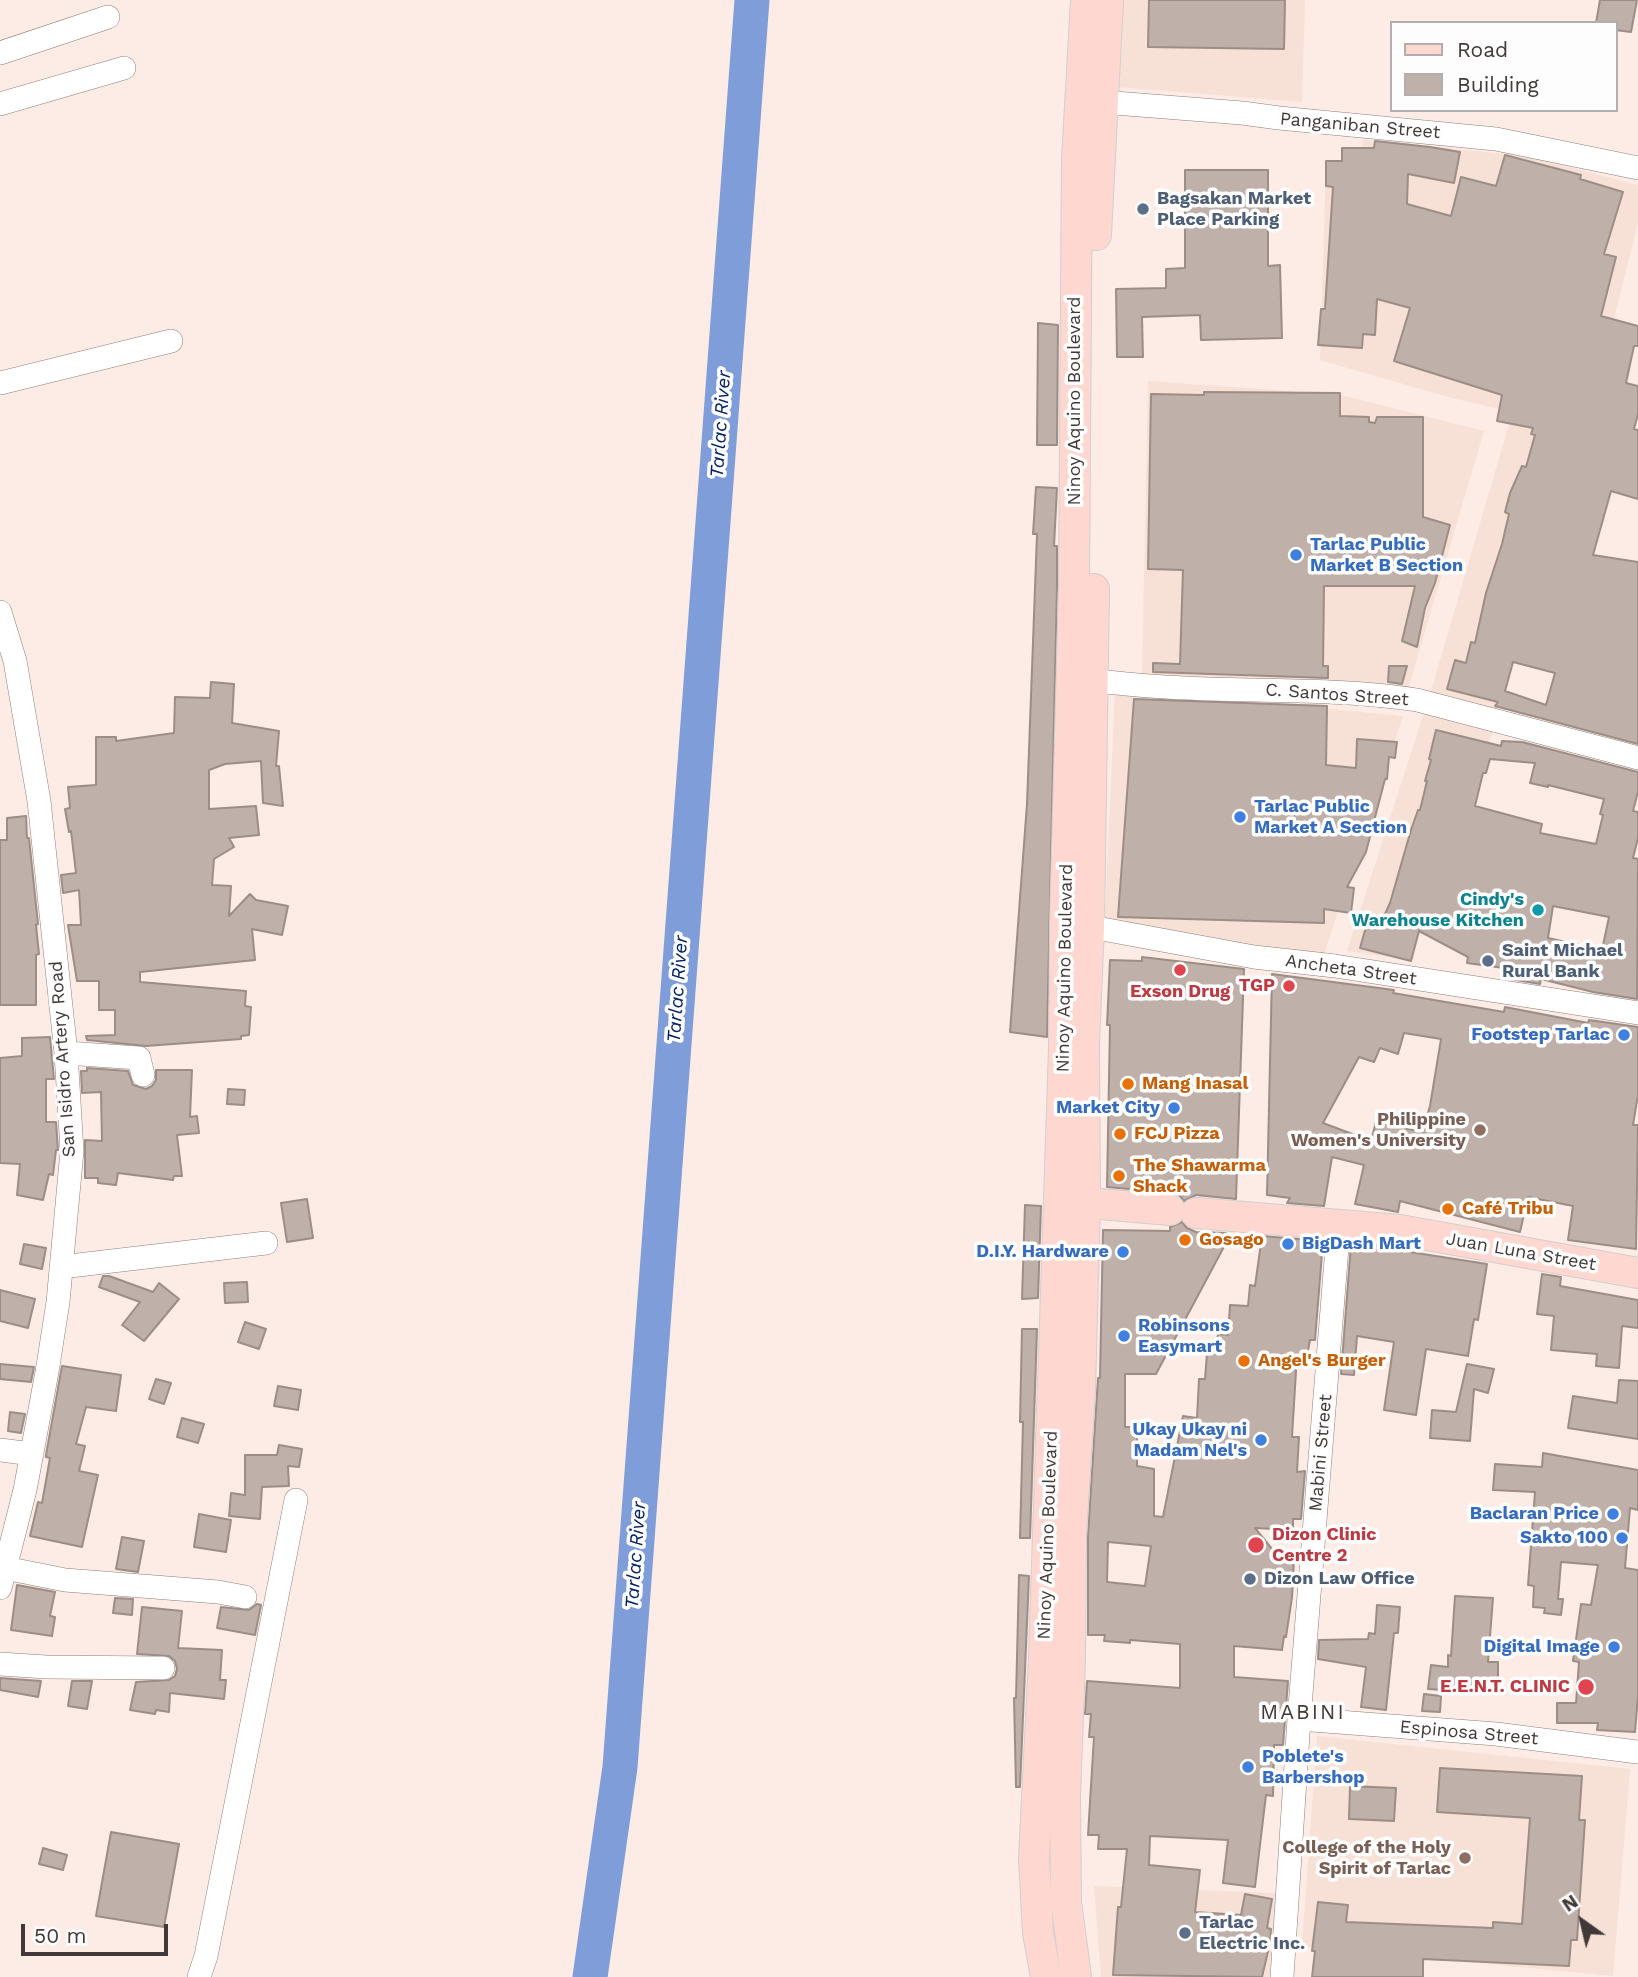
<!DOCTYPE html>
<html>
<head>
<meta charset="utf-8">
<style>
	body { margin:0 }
	#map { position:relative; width:1638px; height:1977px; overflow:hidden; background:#fcece5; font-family:"Work Sans",sans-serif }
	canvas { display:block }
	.legend { position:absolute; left:1390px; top:21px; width:228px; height:91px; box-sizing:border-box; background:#fdfdfd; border:2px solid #b1afae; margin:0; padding:9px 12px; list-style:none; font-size:21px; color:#403937 }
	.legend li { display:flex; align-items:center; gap:14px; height:35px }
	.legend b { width:35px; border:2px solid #b1afae }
	.north { position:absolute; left:1547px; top:1886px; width:70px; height:70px; -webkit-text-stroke:5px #fdfdfd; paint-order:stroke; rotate:326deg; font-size:19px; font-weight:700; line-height:28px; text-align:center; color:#403937 }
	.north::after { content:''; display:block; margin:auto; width:24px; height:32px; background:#403937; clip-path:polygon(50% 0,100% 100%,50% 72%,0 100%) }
	.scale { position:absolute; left:21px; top:1924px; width:147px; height:32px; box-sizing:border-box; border:4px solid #403937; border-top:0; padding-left:9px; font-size:21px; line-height:24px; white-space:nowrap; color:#403937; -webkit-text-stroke:5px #fdfdfd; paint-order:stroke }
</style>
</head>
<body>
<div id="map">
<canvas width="1638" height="1977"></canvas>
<ul class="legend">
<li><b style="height:9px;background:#fed7d0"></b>Road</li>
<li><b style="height:19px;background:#bfb0a9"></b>Building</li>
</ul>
<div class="north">N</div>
<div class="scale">50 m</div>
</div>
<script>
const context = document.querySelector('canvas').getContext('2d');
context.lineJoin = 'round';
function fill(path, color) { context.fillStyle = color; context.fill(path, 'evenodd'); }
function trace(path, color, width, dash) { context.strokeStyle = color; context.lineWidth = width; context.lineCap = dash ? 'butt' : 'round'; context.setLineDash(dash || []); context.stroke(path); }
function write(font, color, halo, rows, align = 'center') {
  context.font = font + ' "Work Sans",sans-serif'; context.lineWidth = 7; context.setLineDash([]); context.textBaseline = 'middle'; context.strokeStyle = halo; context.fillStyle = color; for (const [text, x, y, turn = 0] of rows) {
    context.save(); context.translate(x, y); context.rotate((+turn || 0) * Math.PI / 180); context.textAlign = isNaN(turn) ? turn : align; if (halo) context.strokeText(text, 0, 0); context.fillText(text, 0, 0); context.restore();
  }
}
fill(new Path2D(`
	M1119,0h186l-3,102 -186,-15z
	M1363,140l164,16 111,29v38l-48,192 -78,-3 -60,-14 -132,-38 6,-195 34,2z
	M1148,381l193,14 143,36 -77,262 -265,-13z
	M1520,399l71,18 -101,323 -93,218 -50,-7 84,-260 76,-260z
	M1115,689l288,27 -79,238h-71l-148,-36z
	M1317,1736l313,33 -17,207 -311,-30z
	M1094,1886l182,7 -6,84h-169z`), '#f7e0d5');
trace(new Path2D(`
	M590,1977l30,-210 132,-1767`), '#7f9ed9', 35);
const building = new Path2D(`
	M1149,0h136l-1,49 -136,-2z
	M1600,0h37l-6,32 -16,-2v-7h-19z
	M1375,141l55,6 30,5 -6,31 -46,-9 -1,30 44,12 10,-39 35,9 9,-31 76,20 -1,4 43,13 -19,62 12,3 -15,59 37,10v20h-4l-8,37 12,3v28l-4,15 4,1v69l-27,-8 -18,64 45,7v182l-143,-38 3,-4 -51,-13 8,-29 11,3 5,-21 4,1 11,-50 16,-49 7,-30 -4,-2 5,-19 12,-27 4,1 9,-32 -4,-1 2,-6 -36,-7 5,-26 -108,-34 16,-53 -33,-9 -2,36 -12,-1 -1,14 -44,-3 3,-36h4l8,-122 -7,-1v-25h16v-13h32zM1513,662l42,11 -9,32 -41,-14z
	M1185,170h83v96l12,-1 2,73 -81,2 -1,-25 -58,2 1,40h-26l-1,-68 50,-1v-19l19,-1z
	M1038,323l20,2 -1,120h-20z
	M1204,392l136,1v23l29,1v5l6,1 2,-6h46v100l27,8 -15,58 -10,25 -8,39 -15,-6 13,-55h-91l-1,80h5v12l-175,-6v-9l27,1 3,-94 -35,-1 3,-175 53,1z
	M1036,487l21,1 -3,58h3v40l-10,451 -37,-5 17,-228 10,-270h-4z
	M1389,666h18l-5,18 -14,-2z
	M211,682l23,2 -2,39 47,8 -3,35h3l4,40 -20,-3 -2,-42 -36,3 -16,6v39l47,-3 3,29 -30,3 5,9 -20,12 -2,26 19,1 -2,30 21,-22 6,6 32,6 -6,29 -30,-6 3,31 -115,12v10l106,9 -1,15 6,1 -2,28 -8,1v3l-95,7 -59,-6 -1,-4 29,-1v-25h-16v-29h-22l-9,-56h13l-2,-35 -16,3 -2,-18 15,-2 -5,-42 -2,1 -4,-23 5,-1 -2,-21 28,-2v-48h20v4l58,-8 1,-36 35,1z
	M1134,699l193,7 -1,59 30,3 1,-29 40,3 -2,16 -6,-1 -2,22h-2l-19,73 -19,35 7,1 -3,25 -27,-4v14l-206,-6z
	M1436,730l65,16 1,-5 20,1 116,30v20l-5,19 5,1v26l-5,20 5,1 -1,140 -44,-7 -52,-13 -1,5 -30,-5 1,-10 -44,-6 1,-6 -49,-26 -8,30 -51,-13 8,-28 13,3 9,-20 21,-73 7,-20h2l7,-29h-2l6,-21 -2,-1zM1490,759l45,4 -5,20 18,4v-2l56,14 -4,15 3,1 -7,29 -56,-11 2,-9 -67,-18 8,-33h3zM1553,906l56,11 -7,33 -54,-12z
	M26,816l1,22h2l9,86 -2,1 3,29 -3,1v50h-36v-165h7v-22z
	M1142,957l102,12 -8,230 -40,-4 -12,6 -5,-6 -7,-2 -65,-6 3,-162h-3l3,-65 32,1z
	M1272,974l122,16 -1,3 111,19 1,-5 83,16 1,-3 49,7v68l-5,30h5l-2,124 -68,-9 5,-34 -45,-9 -8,35 -120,-31 -2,11 -43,-8 9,-39 -32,-8 -8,49 -37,-3 3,-5 -23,-3zM1404,1033l37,6 -11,67 -8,26 -46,-10 -5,19 -48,-18 36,-66 15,5 6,-14 18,6z
	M50,1037l4,42h-8v43h10l2,28h-2l-3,25 -4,-1 -6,26 -26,-5 3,-31 -20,-1v-105l22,-2v-18z
	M87,1068l41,3 5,14 13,4 6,-3 4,-6v-10h36l-2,47 7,-1 2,17 -22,2 5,41h-8l-1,4 -55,-7 -2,12 -18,-2v-5h-13v-38l17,1 -1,-49 -19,1 -1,-22h6z
	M228,1089l17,1 -1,15 -17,-1z
	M307,1199l6,39 -26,4 -6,-39z
	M1025,1205l16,1 -3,92 -16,1z
	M1182,1222l5,6 9,4 30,1v10l-70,131h-31v53h12v39l17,3v47l9,1 20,-101 14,2 2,-39h6l2,-26 9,1 2,-20 10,1 2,-30 18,1 2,-21 5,1 7,-50 61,5 -8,99h-5l-3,16 -10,-1 -5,82h7l-2,35 8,-1 -4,48h-8v11l-38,-2 25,31h14l-2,38 -6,40 -2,-1 -2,14 -48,-4v31l54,4 -5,64h-9l-1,51 -7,-1 -11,92 -32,-4 5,-43 -78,-4 -1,29 51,5 -5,42 46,3 4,-21 27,5 -5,29 4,1 -1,14 -8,34 -149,-2 5,-68h3l6,-58h-29l1,-14h-11l6,-98h-5l2,-23h-6l2,-33 93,7v-44l-50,-4v3l-26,-2 1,-6h-17v-99l10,-158h2l3,-148 67,1v-4zM1108,1542l43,4 -6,40 -38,-4z
	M24,1244l22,4 -4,21 -22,-5z
	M1351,1244l47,3 13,3 -1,2 77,12 -9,56 -4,-1 -6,37 -42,-7 -10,66 -32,-5 10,-68 -37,-6 -3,39 -13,-1z
	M1542,1274l19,3 -1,9 78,14v28l-16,-2 -3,42 -23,-2 1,-12 -46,-4 3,-34 -17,-2z
	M103,1276h6l44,16 6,-9 20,16 -35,42 -22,-16 18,-23 -41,-15z
	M247,1282l1,20 -23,1 -1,-20z
	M0,1290l35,9 -7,29 -28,-7z
	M245,1322l21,7 -7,20 -21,-7z
	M1022,1329h15l-7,209h-10l3,-116h-3z
	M0,1364l34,3 -3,15 -31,-3z
	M1467,1364l27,5 -6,24 -14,-4 -4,52 -40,-3 2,-28 24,2z
	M62,1366l59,9 -5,36 -30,-4 -10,37 9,2 -6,25 19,4 -16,72 -52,-11 8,-34 4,1 8,-45 -4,-1v-2z
	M156,1379l15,4 -7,21 -15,-5z
	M1619,1380l19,1v58l-70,-11 5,-32 44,7z
	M278,1386l23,4 -3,20 -24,-4z
	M10,1412l15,2 -4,19 -13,-2z
	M182,1418l22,6 -6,19 -21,-6z
	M279,1445l23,4 -3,18 -11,-1 1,20 -27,1 -2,32 -31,-3 2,-23 14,2v-40h32z
	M1543,1453l95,17v40l-8,-2 -5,60 13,2v126l-3,36 -38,-2 1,-7h-41v-20h19l3,-41 -6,-1 8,-57 10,1 7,-40 -37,-3 -3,37h5l-2,16 -17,-2 1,-5 -12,-1 1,-21 -6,-1 7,-93 -42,-2 2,-26 47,3z
	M199,1514l32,6 -5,32 -32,-5z
	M122,1537l22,4 -6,31 -22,-3z
	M1019,1575l10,1 -9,211h-4l-2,-89h2z
	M17,1585l38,7 -5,24 5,1 -3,19 -41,-6z
	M1455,1596l38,2 -5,64h10v19h-26l-1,11 -43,-3 3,-24 17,2v-12l3,1z
	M115,1598l18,1 -1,16 -19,-2z
	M257,1604l4,1 -6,30 -38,-7 4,-21 28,3z
	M1377,1605l23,2 -2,26h-4l-8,77 -25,-3 5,-40 -48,-8 1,-19 49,-1 1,-6 6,1z
	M142,1607l40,4 -4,37 44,2 -2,30h6l-2,19 -54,-6 -1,19 -13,-2 -1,4 -25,-4 6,-28 33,-2 6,-4 2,-7 -2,-8 -6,-5 -32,-2z
	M0,1678l41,3 -3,16 -38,-7z
	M72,1681h20l-5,28 -19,-3z
	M1424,1694l17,2 -1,16 -18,-1z
	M1440,1768l142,8 -3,44h6l-8,120h-6l-2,26 -146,-7v18h-111l3,-26h-3l6,-49 30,3 -2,17 147,6v-6l29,2 8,-106 -93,-6z
	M1350,1786l46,2 -2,33 -45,-2z
	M111,1832l68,12 -15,83 -68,-11z
	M43,1848l24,7 -4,15 -24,-6z`);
fill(building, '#bfb0a9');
trace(building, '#9c8d86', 2);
const minor = new Path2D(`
	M0,53l108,-36
	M1089,101l153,12 37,5 217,21 142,29
	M0,104l124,-36
	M0,383l171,-42
	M0,612l15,49 24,140 27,252 6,98 -14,151 -11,70 -22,118 -25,98
	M1079,679c35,4 72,8 107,9 78,4 154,0 231,12l221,58
	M1075,924l179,33 81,9 303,47
	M66,1053l73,5 4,17
	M61,1267l205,-24
	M0,1450l32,4
	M5,1568l60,12 153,12 27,5
	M0,1664l46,3 117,1
	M1299,1719l197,15 142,18
	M199,1977l7,-21 90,-456
	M1282,1977l17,-258 40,-496`);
const major = new Path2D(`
	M1096,235l12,-235
	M1065,1201l105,9
	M1196,1213l204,17 238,43
	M1046,1977l-8,-44 -4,-74 10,-202 20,-609 1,-125 9,-337 3,-426 9,-160
	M1076,1977l-10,-75 -1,-106 5,-138 1,-123 9,-145 5,-187 -1,-160 5,-117 5,-337`);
trace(minor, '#8d7f78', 24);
trace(major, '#d1cfcf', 32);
trace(minor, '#fff', 23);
trace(major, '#fed7d0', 30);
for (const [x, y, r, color] of [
	[1143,209,7,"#5c6f8a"],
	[1296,555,7,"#3f7fe0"],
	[1240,817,7,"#3f7fe0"],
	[1538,910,7,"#0f9aa8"],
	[1488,961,7,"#5c6f8a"],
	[1180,970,7,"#e0444e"],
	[1289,986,7,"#e0444e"],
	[1624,1035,7,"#3f7fe0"],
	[1128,1084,7,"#e8710a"],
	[1174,1108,7,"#3f7fe0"],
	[1480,1130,7,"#8d6e63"],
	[1120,1134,7,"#e8710a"],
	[1119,1176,7,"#e8710a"],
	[1448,1209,7,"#e8710a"],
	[1185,1240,7,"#e8710a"],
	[1288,1244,7,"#3f7fe0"],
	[1123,1252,7,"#3f7fe0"],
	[1124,1336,7,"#3f7fe0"],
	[1244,1361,7,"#e8710a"],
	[1261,1440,7,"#3f7fe0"],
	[1613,1514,7,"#3f7fe0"],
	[1622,1538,7,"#3f7fe0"],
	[1256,1545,9,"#e0444e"],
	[1250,1579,7,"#5c6f8a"],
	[1614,1647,7,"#3f7fe0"],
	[1586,1687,9,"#e0444e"],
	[1248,1767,7,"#3f7fe0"],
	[1465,1858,7,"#8d6e63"],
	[1185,1933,7,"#5c6f8a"]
]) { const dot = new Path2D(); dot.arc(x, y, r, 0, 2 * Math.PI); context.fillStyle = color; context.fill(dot); trace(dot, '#fdfdfd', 2.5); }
write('18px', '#403937', '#fdfdfd', [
	["Panganiban Street",1360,126,5],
	["Ninoy Aquino Boulevard",1075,401,-90],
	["C. Santos Street",1337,695,4],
	["Ninoy Aquino Boulevard",1065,968,-89],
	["Ancheta Street",1351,970,8],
	["San Isidro Artery Road",63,1059,-94],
	["Juan Luna Street",1521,1252,10],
	["Mabini Street",1321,1453,-85],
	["Ninoy Aquino Boulevard",1048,1535,-88],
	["Espinosa Street",1469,1733,5]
]);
write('bold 18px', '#4e5e75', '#fdfdfd', [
	["Bagsakan Market",1157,199],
	["Place Parking",1157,220],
	["Saint Michael",1502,951],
	["Rural Bank",1502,972],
	["Dizon Law Office",1264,1579],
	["Tarlac",1199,1923],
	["Electric Inc.",1199,1944]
], 'left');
write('bold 18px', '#366cbe', '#fdfdfd', [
	["Tarlac Public",1310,545,"left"],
	["Market B Section",1310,566,"left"],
	["Tarlac Public",1254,807,"left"],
	["Market A Section",1254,828,"left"],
	["Footstep Tarlac",1610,1035],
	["Market City",1160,1108],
	["BigDash Mart",1302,1244,"left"],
	["D.I.Y. Hardware",1109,1252],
	["Robinsons",1138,1326,"left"],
	["Easymart",1138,1347,"left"],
	["Ukay Ukay ni",1247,1430],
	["Madam Nel's",1247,1451],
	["Baclaran Price",1599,1514],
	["Sakto 100",1608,1538],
	["Digital Image",1600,1647],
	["Poblete's",1262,1757,"left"],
	["Barbershop",1262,1778,"left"]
], 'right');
write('bold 18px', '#0d838f', '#fdfdfd', [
	["Cindy's",1524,900],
	["Warehouse Kitchen",1524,921]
], 'right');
write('bold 18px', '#be3a42', '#fdfdfd', [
	["TGP",1275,986],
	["Exson Drug",1180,992,"center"],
	["Dizon Clinic",1272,1535,"left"],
	["Centre 2",1272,1556,"left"],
	["E.E.N.T. CLINIC",1570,1687]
], 'right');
write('bold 18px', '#c56008', '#fdfdfd', [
	["Mang Inasal",1142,1084],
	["FCJ Pizza",1134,1134],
	["The Shawarma",1133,1166],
	["Shack",1133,1187],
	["Café Tribu",1462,1209],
	["Gosago",1199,1240],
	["Angel's Burger",1258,1361]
], 'left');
write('bold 18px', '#785e54', '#fdfdfd', [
	["Philippine",1466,1120],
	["Women's University",1466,1141],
	["College of the Holy",1451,1848],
	["Spirit of Tarlac",1451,1869]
], 'right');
write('italic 19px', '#042265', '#fdfdfd', [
	["Tarlac River",721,424,-86],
	["Tarlac River",678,989,-86],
	["Tarlac River",636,1555,-86]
]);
context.letterSpacing = '2px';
write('21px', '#403937', '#fdfdfd', [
	["MABINI",1303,1713]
]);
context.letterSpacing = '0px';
</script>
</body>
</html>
